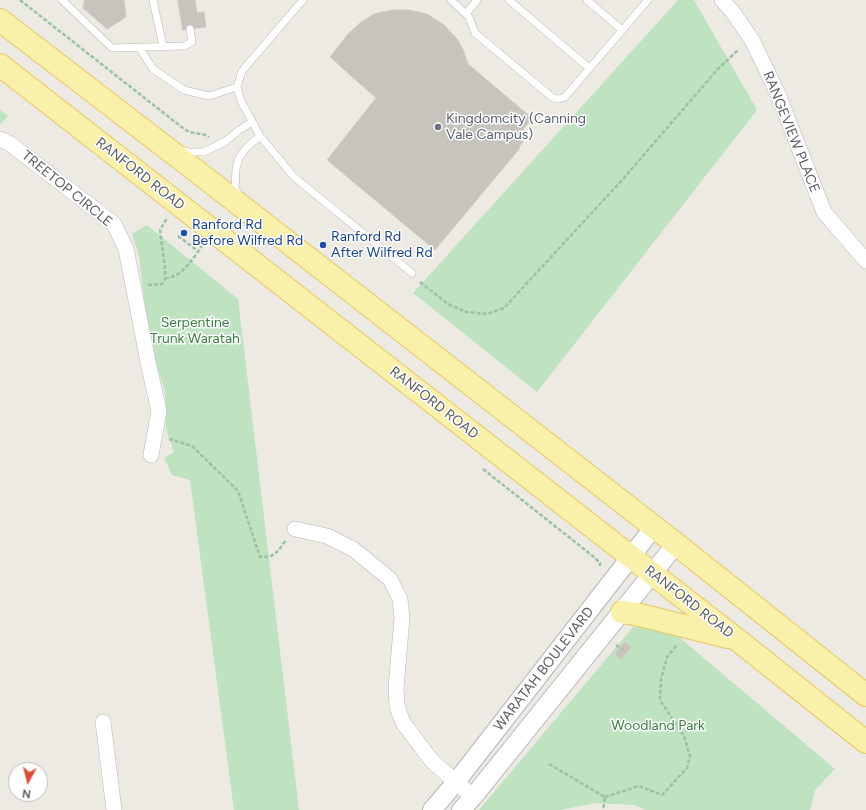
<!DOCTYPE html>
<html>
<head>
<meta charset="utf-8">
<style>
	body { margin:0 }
	#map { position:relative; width:866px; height:810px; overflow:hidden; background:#eceae2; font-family:Figtree,sans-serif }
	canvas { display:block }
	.north { position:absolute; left:8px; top:762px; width:40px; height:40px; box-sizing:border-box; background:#fff; border:1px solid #bdbec0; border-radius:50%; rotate:187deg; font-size:11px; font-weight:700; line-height:16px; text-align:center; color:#5a5d61 }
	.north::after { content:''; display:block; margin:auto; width:14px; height:18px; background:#dd4c37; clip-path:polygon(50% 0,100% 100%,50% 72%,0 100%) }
</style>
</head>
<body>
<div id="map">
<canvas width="866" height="810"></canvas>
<div class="north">N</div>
</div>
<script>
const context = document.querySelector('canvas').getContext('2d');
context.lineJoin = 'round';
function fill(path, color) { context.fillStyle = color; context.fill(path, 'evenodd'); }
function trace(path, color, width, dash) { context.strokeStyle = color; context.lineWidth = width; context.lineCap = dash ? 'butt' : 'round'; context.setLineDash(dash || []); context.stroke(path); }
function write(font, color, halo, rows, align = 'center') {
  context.font = font + ' Figtree,sans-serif'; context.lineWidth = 3; context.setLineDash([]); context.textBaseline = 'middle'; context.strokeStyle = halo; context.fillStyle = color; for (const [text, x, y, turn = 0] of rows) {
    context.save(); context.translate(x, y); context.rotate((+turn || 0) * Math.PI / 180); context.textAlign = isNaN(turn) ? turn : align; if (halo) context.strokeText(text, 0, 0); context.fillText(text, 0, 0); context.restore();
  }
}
fill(new Path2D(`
	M678,0h16l63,110 -220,282 -124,-99z
	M0,110l8,6 -8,9z
	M147,225l91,74 61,511h-65l-44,-330 -18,-5 -8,-17 10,-6 -8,-23 -1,-38 -16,-48 -10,-87 -7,-22z
	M666,626l169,143 -20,21 -5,20h-165l-10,-5 -39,-2 -35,7h-82l154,-183z`), '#bfe2c1');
const building = new Path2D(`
	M85,0h39l2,17 -19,12 -24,-21z
	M178,0h17l2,13 7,-1 2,15 -23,3z
	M392,10h17l18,4 17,11 14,15 6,12 4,12 64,54 -15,19 6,5 -4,5 1,1 -85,102 -108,-90 49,-62 -46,-41 18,-23 12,-11 14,-9z
	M625,642l6,5 -10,12 -6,-5z`);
fill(building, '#c7c4be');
trace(building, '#d0ccc0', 1);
const service = new Path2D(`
	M62,0l50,48 72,-2 8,-4 -2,-13
	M153,0l10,46
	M303,0l-61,71 -5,16 4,14 19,35 34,41 118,96
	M451,0l18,17 6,16 78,65 6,1 6,-2 83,-97
	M509,0l80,68
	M587,0l35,30
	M466,14l11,-14
	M139,47l14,22 31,21 25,6 28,-9
	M182,150l7,2h15l22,-11 13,-11 13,-8
	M239,195l-4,-7 1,-19 3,-11 7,-10 14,-12`);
const minor = new Path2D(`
	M722,0l10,11 20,29 26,54 46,118 42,49
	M0,139l9,4 105,81 12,25 23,118 10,44 -8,44
	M295,529l32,7 26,13 37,30 10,20 2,19 -6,70 1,17 3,10 4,9 28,37 41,36
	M103,722l11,88`);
const tertiary = new Path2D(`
	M432,810l24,-28 198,-255
	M461,810l12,-13 203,-253`);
const primary = new Path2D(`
	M0,20l195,150 481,374 190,151
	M0,65l735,573 131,104
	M622,612l14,2 92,23`);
trace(service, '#b4b7bb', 8);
trace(minor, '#b4b7bb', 16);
trace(tertiary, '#b4b7bb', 20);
trace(primary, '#e7c85f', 24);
trace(new Path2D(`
	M20,0l164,129c10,7 17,2 25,8
	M178,236l20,15
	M165,278c17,0 28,-20 37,-32
	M420,282l28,22 18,8 21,2 17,-6 119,-129 94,-109 22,-21
	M148,285l14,-1 3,-4v-11l-5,-39 7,-12
	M169,439l23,7 46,45 22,66c15,1 18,-6 26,-17
	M483,469l111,88 6,6v3
	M616,645l7,5
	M549,764l56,33 -2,13
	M605,797l34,-11 23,9 25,-27 3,-12 -6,-20 -24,-36 1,-21 6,-22 10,-12`), '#99c2a7', 2.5, [4, 2]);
trace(service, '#fff', 7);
trace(minor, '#fff', 15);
trace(tertiary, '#fff', 18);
trace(primary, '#f9f0a9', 22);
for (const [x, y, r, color] of [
	[438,127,4,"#6b7280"],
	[184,233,4,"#1a4fb4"],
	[323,245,4,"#1a4fb4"]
]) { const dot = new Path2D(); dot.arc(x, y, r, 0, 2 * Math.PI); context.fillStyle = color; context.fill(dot); trace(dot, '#fff', 1.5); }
write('14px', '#5b616d', '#fff', [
	["Kingdomcity (Canning",446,119],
	["Vale Campus)",446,135]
], 'left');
write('14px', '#5a5d61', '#fff', [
	["RANGEVIEW PLACE",791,132,68],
	["RANFORD ROAD",140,174,38],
	["TREETOP CIRCLE",67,189,39],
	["RANFORD ROAD",434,403,38],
	["RANFORD ROAD",689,602,38],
	["WARATAH BOULEVARD",544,669,-52]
]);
write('14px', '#164399', '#fff', [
	["Ranford Rd",192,225],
	["Before Wilfred Rd",192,241],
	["Ranford Rd",331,237],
	["After Wilfred Rd",331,253]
], 'left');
write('14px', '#3a8141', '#fff', [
	["Serpentine",195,323],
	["Trunk Waratah",195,339],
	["Woodland Park",658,726]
]);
</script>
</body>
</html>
